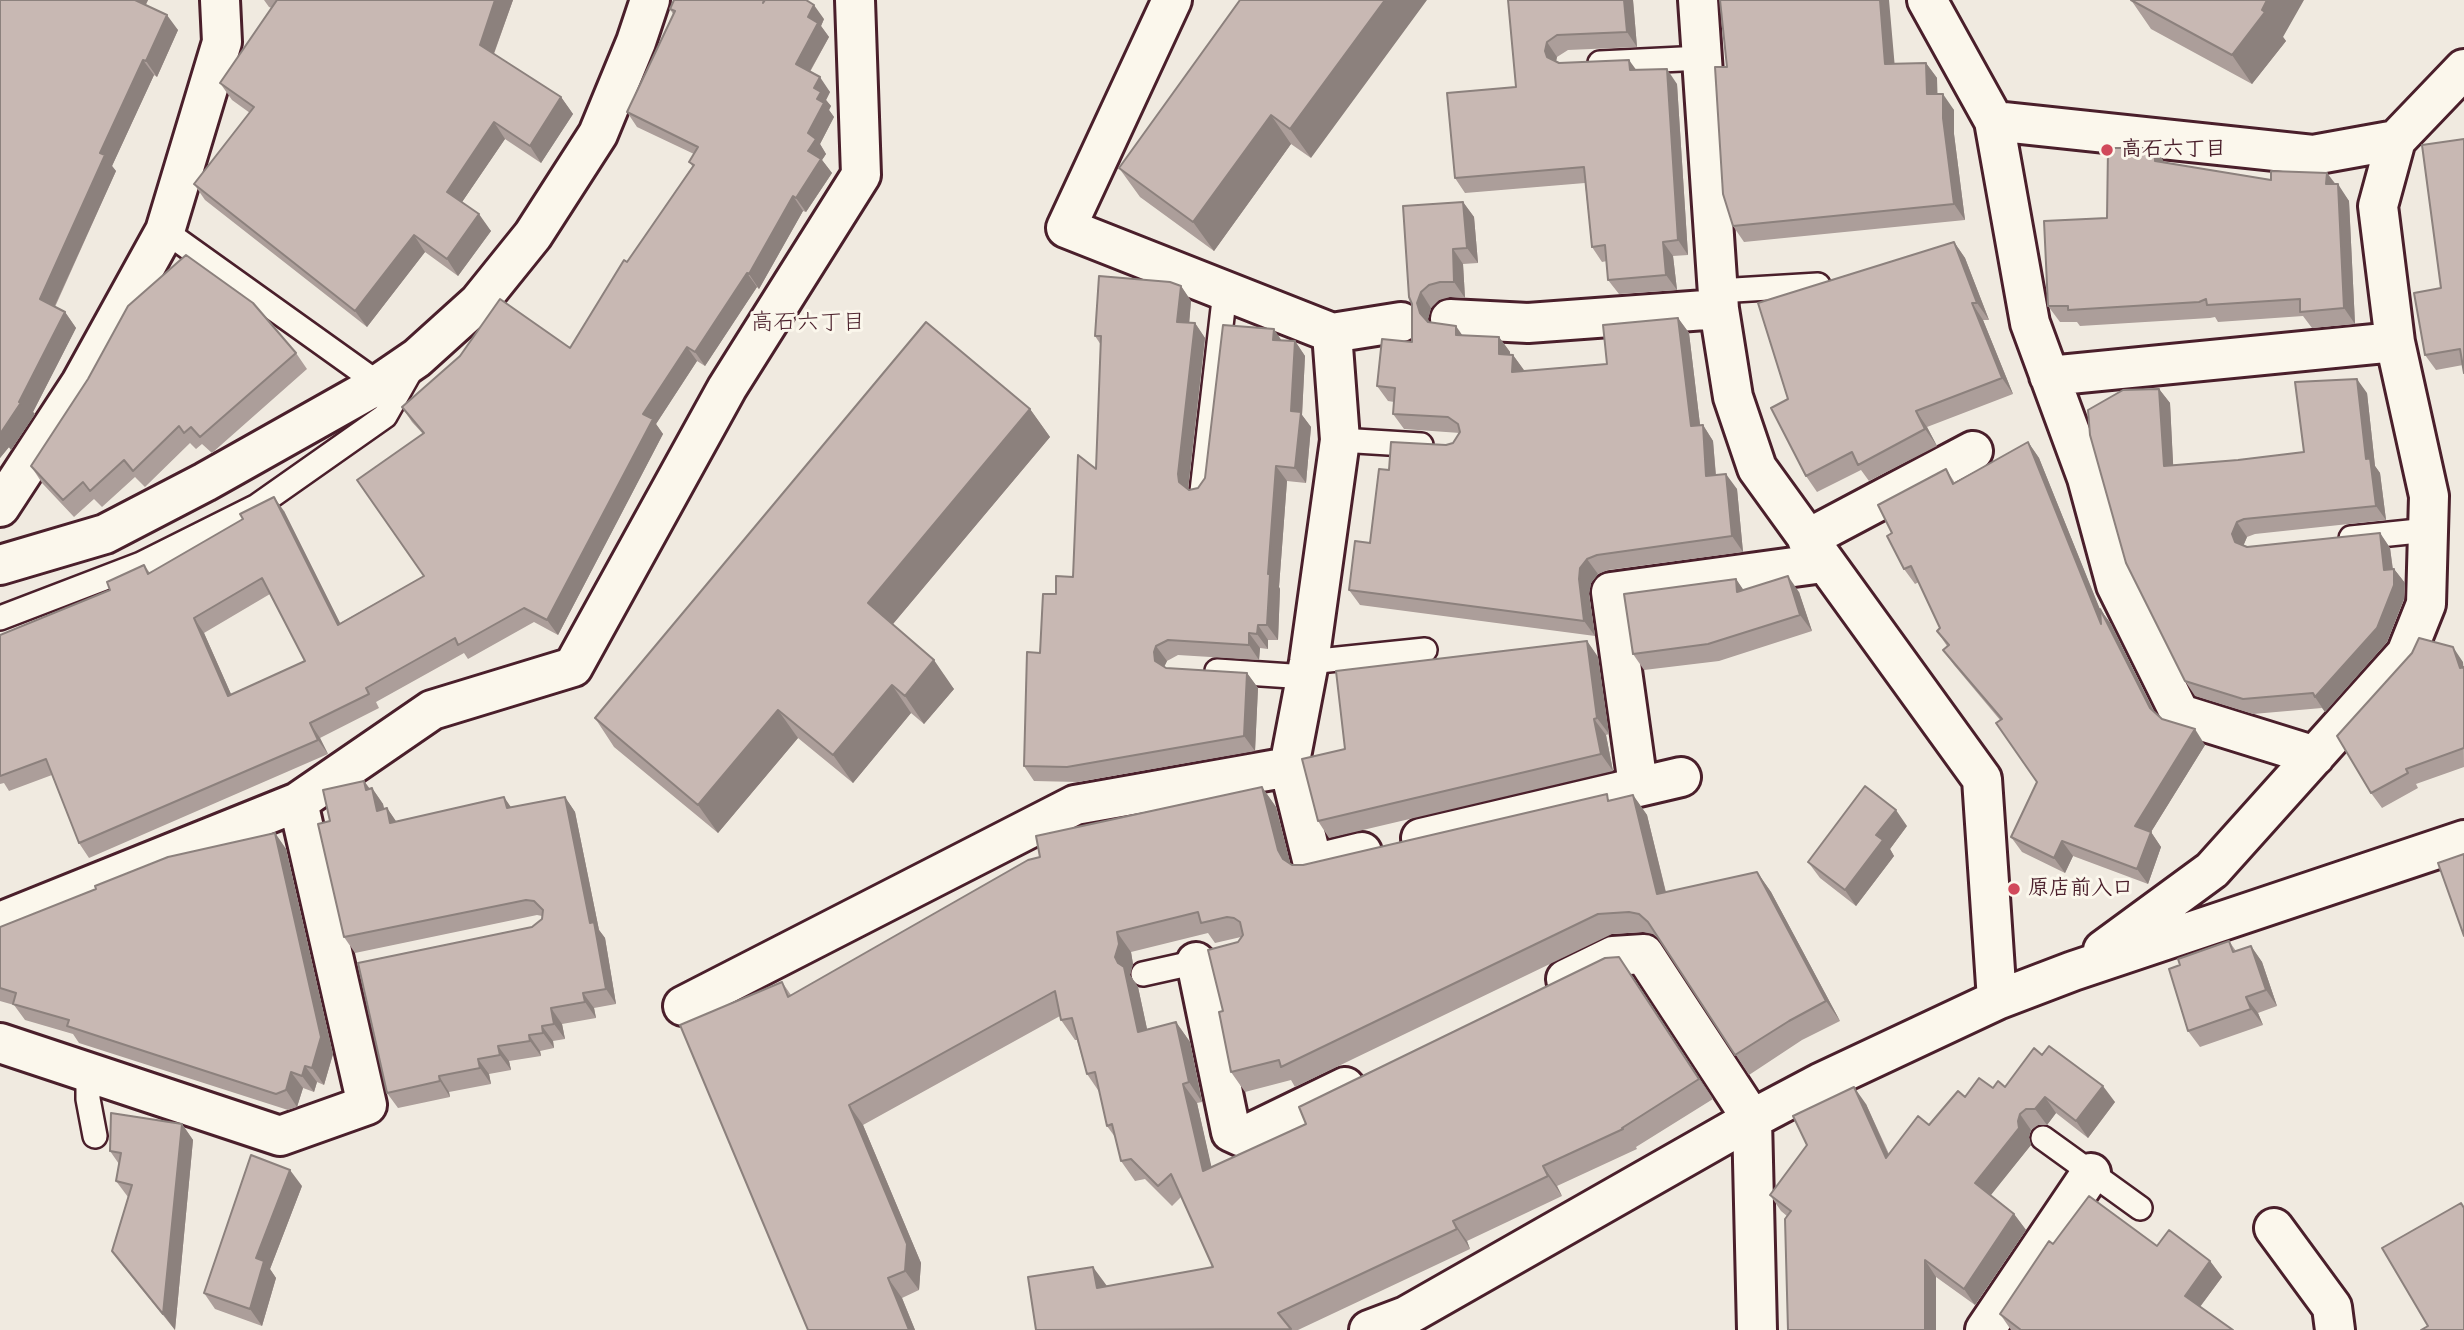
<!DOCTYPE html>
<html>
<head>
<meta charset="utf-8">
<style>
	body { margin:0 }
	canvas { display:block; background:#f0eae0 }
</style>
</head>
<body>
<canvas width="2464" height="1330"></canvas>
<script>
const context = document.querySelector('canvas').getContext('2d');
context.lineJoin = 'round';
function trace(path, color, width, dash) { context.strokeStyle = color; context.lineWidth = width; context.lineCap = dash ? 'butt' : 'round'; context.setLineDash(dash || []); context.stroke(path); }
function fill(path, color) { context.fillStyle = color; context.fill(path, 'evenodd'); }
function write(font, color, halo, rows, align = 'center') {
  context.font = font + ' Pangolin,"Klee One",sans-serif'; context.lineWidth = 6; context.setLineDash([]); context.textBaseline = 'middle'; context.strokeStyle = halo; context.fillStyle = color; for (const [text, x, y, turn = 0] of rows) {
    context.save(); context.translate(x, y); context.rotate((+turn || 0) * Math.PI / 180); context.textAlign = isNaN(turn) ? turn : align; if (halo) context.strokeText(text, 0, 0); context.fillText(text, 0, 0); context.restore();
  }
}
const service = new Path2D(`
	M1600,63l102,-5
	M165,231l214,153
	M1718,291l100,-6
	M1340,440l81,5
	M1202,491l23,-200
	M2351,538l77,-8
	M0,618l141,-54 116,-58 128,-90 26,-46
	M1309,662l116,-12
	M1217,671l89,6
	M1143,974l63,-14
	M88,1072v27l7,37
	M2043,1138l97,70`);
const minor = new Path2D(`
	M1172,0l-106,228 266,105 69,-11
	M1698,0l21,309 14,88 24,71 225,311 15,221
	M1927,0l67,121 36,202 57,155 29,107 64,129 135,42
	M1994,121l319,34 83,-15
	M1450,319l78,4 191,-14
	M2049,376l346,-34
	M0,507l81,-124 84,-152 57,-189 -2,-42
	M1807,539l166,-88
	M0,565l105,-31 100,-52 174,-98 38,-26 62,-56 54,-67 65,-101 38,-92 14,-42
	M1289,767l24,97 49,-12
	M1638,785l-27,-193 212,-29
	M1421,838l260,-61
	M0,922l298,-120 134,-92 141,-43 154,-279 134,-213 -6,-175
	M2103,950l109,-80 194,-216 20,-50 3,-108 -34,-154 -17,-136 18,-66 68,-71
	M1196,962l35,170 11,5 103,-50
	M1566,979l47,-23 31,-2 108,165 5,211
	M683,1006l392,-201 214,-38 20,-105 31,-222 -8,-107
	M0,1043l280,93 87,-31 -69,-303
	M2274,1228l58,79 3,23
	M1369,1330l37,-14 346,-197 68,-36 177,-83 76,-29 391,-131
	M1985,1330l106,-157`);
trace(service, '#4a1f2b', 28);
trace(minor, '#4a1f2b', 44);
trace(service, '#fbf7ec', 23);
trace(minor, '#fbf7ec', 38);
fill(new Path2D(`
	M0,0h148l-2,5 32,25 -21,47 -3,-2 -42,91 4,5 -61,136 10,5 11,16 -43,84 2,2 -24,36 -2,-3 -9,11z
	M264,0h249l-19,54 67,43 12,17 -32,49 -36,-24 -43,63 29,29 -33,45 -33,-24 -58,75 -162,-127 -11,-16 56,-71 -18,-13 -12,-17 52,-75 -3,-1z
	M1240,0l71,158 -20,-14 -77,107 -74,-54 -21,-29z
	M1508,0h125l4,47 -69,3 -11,7 -1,5 3,1 77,7 41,14 11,171 -15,1 4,34 -58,4 -11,-14 -1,-19 -5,1 -10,-15 -7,-64 -120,10 -10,-15 61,-91z
	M2131,0l152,37 3,4 -34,43 -101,-55z
	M670,9l154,10 -3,7 8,11 -19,35 20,20 -4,8 5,6 -2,4 5,7 -14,27 6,10 -4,6 10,13 -26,39 -3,-1 -44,78 -2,-2 -52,79 -8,-5 -41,63 7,10 -105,201 -24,-13 -66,37 -4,-6 -88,49 3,6 -59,30 8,16 -239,104 -10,-15 -27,-68 -43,16 -5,-8 -4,1v-149l110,-45 34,-25 6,8 134,-62 56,112 84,-47 -1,-142 -11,-12 -10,-15 168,-59 57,-86 66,-95 -4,-5 5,-8 -57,-27 -10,-15 46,-98zM270,594l35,67 -74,33 -27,-61z
	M1926,63l11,15v16l17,16v24l11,86 -221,22 -11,-16 162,-162z
	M2422,145l41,220 -27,5 -11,-15 16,-67z
	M2155,148l9,14 107,18 56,-7 22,28 6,123 -43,4 -9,-12 -85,6 -3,-5 -5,1 -130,8 -3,-4h-17l-12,-16z
	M1463,202l11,15 4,46 -15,1 2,34 -15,-1 -11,3 -8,8 -3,11 1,3 33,13 37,2 11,15v2l3,1 11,16 83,-7 71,-46 11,15 11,92h3l10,16 3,34 21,14 6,63 -135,18 -10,4 -7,9 -2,11 6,42 -235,-31 -11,-15 21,-47 19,-73 57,-25 7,-2 7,-10 -56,-4 -11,-15 1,-12 -6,-1 -11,-15 35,-44v-38z
	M1954,242l11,16 24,62h-6l30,74 -86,33 10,19 -68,35 -8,-11 -44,22 -11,-16 -18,-77z
	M1181,286l10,15 -2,22h6l10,15 -17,151 1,1 9,-2 7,-10 77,-137h13l10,15 -3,59 9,12 -5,56 -19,-2 -8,106 1,2 -2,51h-10v9l-8,-1 -1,12 -81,-5 -11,6 -3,6 2,1 81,5 11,15 -3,63 -177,31 -44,-1 -10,-15 16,-113 16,-59 17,-17 23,-108 5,-124 -6,-9z
	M296,353l11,16 -95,84 -10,-9 -6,5 -6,-6 -45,44 -10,-10 -33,30 -8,-8 -20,18 -32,-34 -11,-17z
	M2159,389l11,14 3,62 65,-5 66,-8 63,-59 8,73 5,7 6,47 -131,14 -8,3 -4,9 4,1 133,-14 10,15 3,21h1l11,14 -1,16 -17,43 -62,70 -3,-4 -69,6 -58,-18 -10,-15z
	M1030,409l20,28 -157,187 61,65 -30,35 -13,-11 -58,70 -55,-45 -80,95 -104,-86 -19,-29z
	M2028,442l11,16 61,152v-1l11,15 44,89 7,6 43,26 -54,87 10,15 -13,37 -75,-28 -8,17 -43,-21 -11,-15 26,-55 -37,-62 -46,-55 -11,-15 4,-4 -10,-15 3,-3 -21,-46 -4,2 -11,-15 -12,-36 54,-64 9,14z
	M1736,579l7,11 56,2 13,39 -93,30 -75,9 -11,-16z
	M1587,641l11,16 11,77 -3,1 7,36 -284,67 -11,-17 27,-72z
	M2463,662l1,105 -48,17 2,4 -36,20 -11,-15z
	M364,781l6,8 2,-1 11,16 1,5 3,-1 9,14 108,-25 7,11 54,-11 10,15 24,118 6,8 11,66 -22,4 2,10 -34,6 3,15 -12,2 1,7 -14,3 1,5 -32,5 2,9 -22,4 2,10 -42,8 1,5 -52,11 -11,-15 145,-166 10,-8v-3l-5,-1 -182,38 -11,-16z
	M1262,787l14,20 14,57 2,1h11l330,-70 14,20 19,77 91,-20 14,20 69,129 -38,19 -53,35 -89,-135 -7,-6 -10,-2 -31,2 -317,153 -4,-7 -46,12 -14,-20 -8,-61 15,-69 3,-5 -26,6 -7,-10 -77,19 2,12 -3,11 8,12 9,42 29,-7 14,20 12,60 -5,1 14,64 422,-190 80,122 -77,48 1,2 -80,37 5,10 -95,45 3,8 -172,81h-262l71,-44 106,-19 -32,-70 -9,9 -27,-27 -10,2 -14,-20 -6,-24 -8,-11 -7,-33 -13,-19 -10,-34h-2l-14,-20 -1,-4 -197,109 58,138 -2,27 -17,8 13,32h-107l-26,-348 9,13 249,-138z
	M1907,826l-17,23 4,7 -38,50 -36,-28 -12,-16z
	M275,833l11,16 47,205 -9,31 -7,-3 -3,10 -11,-4 -6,19 -9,3 -209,-67 -6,-9 -48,-14 -11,-15 -14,-4v-74z
	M2229,941l7,10 15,-5 11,16 15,44 -19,7 5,12 -63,22 -12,-16 -8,-66z
	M2042,1055l73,47 -27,36 -32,-25 -9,12h-9l-7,5 -2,7 2,8 -41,50 24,19 12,16 -51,75 -39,-28v53h-148l-1,-114 -6,-5 -11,-16 96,-91 23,50 40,-29 36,-28 28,-9 12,-1z
	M182,1124l11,16 -18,190 -51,-63 -12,-16 16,-54 -12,-16 3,-17 -9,-13z
	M302,1186l-32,83 6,9 -14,48 -47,-17 -11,-16z
	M2053,1244l104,2 53,15 12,16 -22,30 33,23h-222l-11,-16z`), '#ac9e9a');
fill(new Path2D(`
	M132,0h16l-7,13z
	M495,0h18l-22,61 -11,-16z
	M1385,0h42l-116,158 -21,-29z
	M1624,0h9l4,47 -10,-15z
	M1880,0h9l7,80 -11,-16z
	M2267,0h37l-21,37 3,4 -34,43 -20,-29z
	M814,5l10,14 -3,7 8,11 -23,41 -10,-14 12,-47z
	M167,15l11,15 -21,47 -11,-16z
	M1547,42l10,15 -2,8 -8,-8 -2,-6z
	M143,60l11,15 -42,91 4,5 -65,143 -11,-15 60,-146z
	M1629,60l11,15 -10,-5z
	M1926,63l11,15 1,32 -11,-16z
	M1667,69l10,15 11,171 -10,-15z
	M820,77l10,15 -4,8 5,6 -2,4 5,7 -14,27 6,10 -4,6 10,13 -26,39 -10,-14 12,-47v-18l9,-34 -3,-11z
	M1943,94l11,16v24l11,86 -11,-16 -11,-86z
	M561,97l12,17 -32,49 -11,-17z
	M1271,115l20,29 -77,107 -21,-29z
	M494,122l11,17 -47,69 -11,-16z
	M2155,148l11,17 -11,-4z
	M2327,173l11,15v-4l11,17 6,123 -11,-16 -18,-124z
	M793,196l10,15 -44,78 -10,-15z
	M1463,202l11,15 4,46 -11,-15z
	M479,214l12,17 -33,45 -11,-17z
	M414,235l11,17 -58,75 -12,-16z
	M1663,242l10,14 4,34 -11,-15z
	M1954,242l11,16 24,62 -12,-17z
	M1453,249l10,15 2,34 -11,-16z
	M747,273l10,14 -52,79 -10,-14z
	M1181,286l10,15 -3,36 -11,-15z
	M1421,292l10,16 -3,11 2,9 -10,-15 -3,-10z
	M1972,303l11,17 30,74 -11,-16z
	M65,312l11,16 -43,84 2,2 -24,36 -11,-16 19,-32z
	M1678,318l11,15 13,108 -11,-15z
	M1195,323l10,15 -17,151 -9,-7 -1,-8z
	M1456,326l11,16 -11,-7z
	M1274,329l10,15 -11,-4z
	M1499,337l11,15 -1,18 -10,-16z
	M1295,341l10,15 -3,59 9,12 -5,56 -11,-15 -4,-57z
	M687,347l10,14 -41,63 7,10 -105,201 -11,-15 96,-206z
	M1513,355l11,15 -1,17 -11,-15z
	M2357,379l10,14 8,73 5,7 6,47 -10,-14 -10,-47z
	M2159,389l11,14 4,78 -10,-15z
	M1030,409l20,28 -163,194 -19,-28z
	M1916,411l11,16 10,19 -12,-17z
	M1703,425l10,16 4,50 -11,-15z
	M0,434l9,13 -9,11z
	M2028,442l11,16 73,181 -11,-15z
	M1276,466l11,15 -8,106 1,2 -2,51 -11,-15 1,-51z
	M1726,474l11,15 6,63 -11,-16z
	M274,497l10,14 64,128 -10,-14z
	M2237,522l10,15 -5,12 -7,-7 -3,-8z
	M2380,533l10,15 4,32v-11l11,14 -1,16 -17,43 -62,70 -10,-15 69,-127z
	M1587,559l11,15 -7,9 -2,11 6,42 -11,-15 -5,-42 1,-11z
	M1788,576l11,16 13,39 -12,-16z
	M1736,579l11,16 -10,-3z
	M2100,609l11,15 49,100 -10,-16z
	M194,618l10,15 34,77 -10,-14z
	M1258,625l10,15v9l-11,-15z
	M1249,633l11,15 -1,12 -10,-15z
	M1587,641l11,16 11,77 -12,-16z
	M1156,646l11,15 -3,6 -9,-6 -1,-9z
	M2453,647l10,15 1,12 -4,-6z
	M934,660l20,29 -30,35 -19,-28z
	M1247,673l11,15 -3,63 -11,-15z
	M892,685l19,28 -58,70 -20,-28z
	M778,710l20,28 -80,95 -20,-28z
	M1594,719l12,16 7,36 -12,-17z
	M310,723l10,15 8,16 -10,-14z
	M2195,729l10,16 -54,87 10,15 -13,37 -11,-15 -2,-43z
	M364,781l10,14 -2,-7 11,16 5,22 -11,-15 -11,-21z
	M1262,787l14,20 16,63 -9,-11 -5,-9z
	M1633,795l14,20 24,99 -14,-20z
	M504,797l11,16 -8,-5z
	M565,797l10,15 24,118 6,8 11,66 -10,-15 -16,-66z
	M387,808l11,16 -8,-1z
	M1896,810l11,16 -17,23 4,7 -38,50 -11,-16 31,-55z
	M275,833l11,16 47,205 -9,31 -12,-17z
	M2062,841l11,15 -8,17 -11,-15z
	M1757,872l14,20 69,129 -14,-20z
	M1117,932l14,20 2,12 -3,11 8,12 14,65 -14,-20 -20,-69 -3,-6z
	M2251,946l11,16 15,44 -11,-16z
	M1619,957l14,20 80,122 -14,-20z
	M583,993l11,15 2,10 -11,-16z
	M2246,997l12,16 5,12 -12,-16z
	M551,1008l11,16 3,15 -11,-15z
	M1176,1022l14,20 12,60 -13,-20z
	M542,1026l11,15 1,7 -11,-15z
	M529,1035l11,16 1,5 -11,-15z
	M498,1046l11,15 2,9 -11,-15z
	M478,1059l11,15 2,10 -11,-16z
	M305,1066l12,16 -3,10 -12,-16z
	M291,1072l12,16 -6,19 -11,-17z
	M439,1076l10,16 1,5 -10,-16z
	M1183,1084l14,19 20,88 -14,-20z
	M2103,1086l12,16 -27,36 -12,-17z
	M1854,1087l12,17 31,70 -11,-16z
	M2045,1097l11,16 -9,12 -12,-16z
	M849,1105l14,20 58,138 -2,27 -14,-19z
	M2020,1114l11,16 -2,7 2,8 -44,55 -12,-17 43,-62z
	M182,1124l11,16 -18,190 -12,-16z
	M1543,1166l14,20 5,10 -14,-20z
	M290,1170l12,16 -32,83 6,9 -14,48 -12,-17 6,-51z
	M2014,1214l12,16 -51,75 -11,-16z
	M1453,1221l14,20 3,8 -13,-20z
	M1925,1260l11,17v53h-11z
	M2210,1261l12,16 -26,35 -11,-16z
	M1093,1267l14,19 -10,2z
	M888,1278l14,20 13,32h-6z`), '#8c817d');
const building = new Path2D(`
	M0,0h135l32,15 -21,46 -3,-1 -43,93 5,2 -65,144 25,13 -46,90 5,-4 -24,36z
	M277,0h218l-15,45 81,52 -31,49 -36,-24 -47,70 32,22 -32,45 -33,-24 -59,76 -161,-127 60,-77 -34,-24z
	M674,0h90l-1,3 2,-3h41l8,5 -6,12 10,6 -22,41 24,13 -6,11 7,4 -4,7 7,4 -16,30 8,6 -8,12 13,8 -25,39 -3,-2 -44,78 -2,-1 -52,79 -8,-5 -44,67 10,5 -106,201 -23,-12 -66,37 -3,-7 -89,50 3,6 -59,29 8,17 -239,103 -33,-84 -46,17v-141l110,-45 -3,-8 37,-17 4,9 95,-55 -3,-5 34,-17 64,128 86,-49 -67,-96 67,-47 -22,-26 58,-51 40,-57 70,49 54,-88 3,2 67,-97 -5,-3 9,-15 -71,-35 48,-101 -5,-2zM262,578l43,83 -77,35 -34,-78z
	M1240,0h145l-95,129 -19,-14 -78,107 -74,-54z
	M1508,0h116l3,32 -70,3 -10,7 -2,9 2,6 12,6 70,-3 1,10 37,-1 11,171 -15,2 3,33 -58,5 -3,-35 -13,2 -8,-80 -129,11 -8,-85 69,-6z
	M1720,0h160l5,64 41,-1 1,31h16v24l11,86 -221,22 -10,-32 -8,-127h12z
	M2131,0h136l-5,10 3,2 -33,43z
	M2464,139v234l-4,-24 -35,6 -11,-62 27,-5 -19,-143z
	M2108,148h47v13l116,19v-9l56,2 -1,11h12l6,124 -44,4v-13l-93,6 -1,-6 -7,3 -131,8v-4h-20l-4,-85 63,-3z
	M1463,202l4,46 -14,1 1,33h-14l-11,3 -8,7 -4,11 3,10 8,9 28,4v9l43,2v17l14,1 -1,17 95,-8 -4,-39 75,-7 13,108 12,-1 3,51 20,-2 6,62 -135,19 -10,4 -7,9 -1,11 5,42 -235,-31 6,-49 15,2 9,-74 10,1 2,-28 55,3 7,-2 7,-11 -2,-8 -10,-7 -55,-3 2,-26 -18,-2 5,-47 30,3v-38l-3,-7 -6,-91z
	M1954,242l23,61h-5l30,75 -86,33 9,18 -67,36 -6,-13 -46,24 -35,-68 17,-9 -30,-96z
	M186,255l67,48 43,50 -96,84 -9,-10 -7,6 -5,-7 -46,45 -9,-11 -34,31 -7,-9 -20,18 -32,-34 57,-87 40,-73z
	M1099,276l71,6 11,4 -4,36 18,1 -17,151 1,8 10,8 9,-2 7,-10 18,-153 51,4 -1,11 22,1 -4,70 10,1 -6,56 -19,-2 -8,108h2l-3,51h-9l-1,9 -8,-1v12l-81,-5 -12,6 -2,6 1,9 11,7 81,5 -3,63 -177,31 -43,-1 3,-114 13,1 3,-59h13v-18l17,1 5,-122 18,14 5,-133h-6z
	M926,322l104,87 -162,194 66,57 -29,36 -13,-11 -59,70 -55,-45 -80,95 -103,-87z
	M2357,379l9,80 4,-1 6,48 -132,13 -7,3 -5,12 3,8 12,5 133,-14 4,37 10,-1v16l-17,43 -62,69 -2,-4 -70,6 -58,-18 -59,-118 -36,-128 -2,-25 35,-20 36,-1 5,77 74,-6 66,-8 -9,-70z
	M2028,442l73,182 -1,-15 50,99 12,11 33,10 -60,97 16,6 -14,37 -75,-28 -8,17 -43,-21 26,-55 -41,-59 6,-4 -59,-69 6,-5 -12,-14 3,-3 -29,-62 -7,3 -17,-33 5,-3 -14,-28 68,-36 7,15z
	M1788,576l12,39 -92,29 -75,10 -9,-60 112,-15 1,13z
	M2419,638l34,9 7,21 4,-1v81l-58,21 2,4 -37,20 -34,-57 75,-83z
	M1587,641l10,77 -3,1 7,35 -283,67 -16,-62 43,-10 -9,-78z
	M364,781l2,9 6,-2 5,23 10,-3 3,15 114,-26 3,11 58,-11 25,126 4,-1 12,67 -23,4 2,9 -34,6 3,16 -12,2 1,7 -14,2 1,6 -32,5 2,9 -22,4 2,9 -41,8 1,5 -53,12 -29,-130 174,-36 10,-8 1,-9 -9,-9 -8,-1 -182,37 -26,-113 12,-3 -7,-31z
	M1865,786l31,24 -20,25 7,5 -38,50 -37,-28z
	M1262,787l16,63 5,9 9,6h11l304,-71 1,7 25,-6 24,99 100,-22 69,129 -37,20 -54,34 -87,-133 -9,-8 -10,-2 -31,2 -317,153 -2,-7 -48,12 -12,-60 4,-1 -15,-61 30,-8 5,-7 -3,-13 -6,-4 -7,-1 -26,6 -3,-11 -81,20 2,12 -4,13 3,6 6,4 14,65 38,-10 13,60 -6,2 20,87 103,-47 -7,-17 306,-149 14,-1 80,122 -77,49 1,1 -80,37 5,10 -95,45 4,8 -179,84 13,16 -255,1 -8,-53 65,-10 4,21 116,-21 -42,-93 -13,12 -27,-27 -10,2 -9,-37 -5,2 -12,-54 -8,2 -15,-56 -11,2 -6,-29 -206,114 58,139 -2,27 -17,7 21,52h-101l-128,-305 102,-43 6,15 240,-137 12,-3 -4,-21z
	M275,833l46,204 -9,31 -7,-2 -3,10 -11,-4 -5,18 -10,4 -209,-68 2,-6 -56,-16 3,-11 -16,-5v-61l96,-38 -1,-3 73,-29z
	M2464,854v82l-26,-73z
	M2229,941l4,11 18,-6 15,44 -20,7 5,12 -63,22 -19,-62 11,-4 -2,-6z
	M2049,1046l54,40 -27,35 -31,-24 -10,12h-9l-6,5 -2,7 1,7 -44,55 39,31 -50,75 -39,-29v70h-137l-3,-111 6,-8 -21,-16 37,-50 -14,-29 61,-29 32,71 32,-42 11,9 29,-34 7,6 14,-19 14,10 5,-7 7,6 29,-39 8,7z
	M111,1113l71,11 -19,190 -51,-63 20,-66 -16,-4 5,-28 -11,-2z
	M251,1155l39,15 -34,88 8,3 -14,48 -46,-16z
	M2089,1196l68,50 12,-16 41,31 -25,35 48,34h-212l-21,-16 49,-73 4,3z
	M2461,1203l3,5v122h-43l7,-4 -46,-78z`);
fill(building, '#c8b8b3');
trace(building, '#8c817d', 2);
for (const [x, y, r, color] of [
	[2107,150,7,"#d1495b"],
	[2014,889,7,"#d1495b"]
]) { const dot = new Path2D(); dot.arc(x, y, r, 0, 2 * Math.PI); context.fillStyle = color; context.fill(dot); trace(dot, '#fbf7ec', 2.5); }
write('bold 21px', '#4a1f2b', '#fbf7ec', [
	["高石六丁目",2121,150],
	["原店前入口",2028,889]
], 'left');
write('23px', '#4a1f2b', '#fbf7ec', [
	["高石六丁目",808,323]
]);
</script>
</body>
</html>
